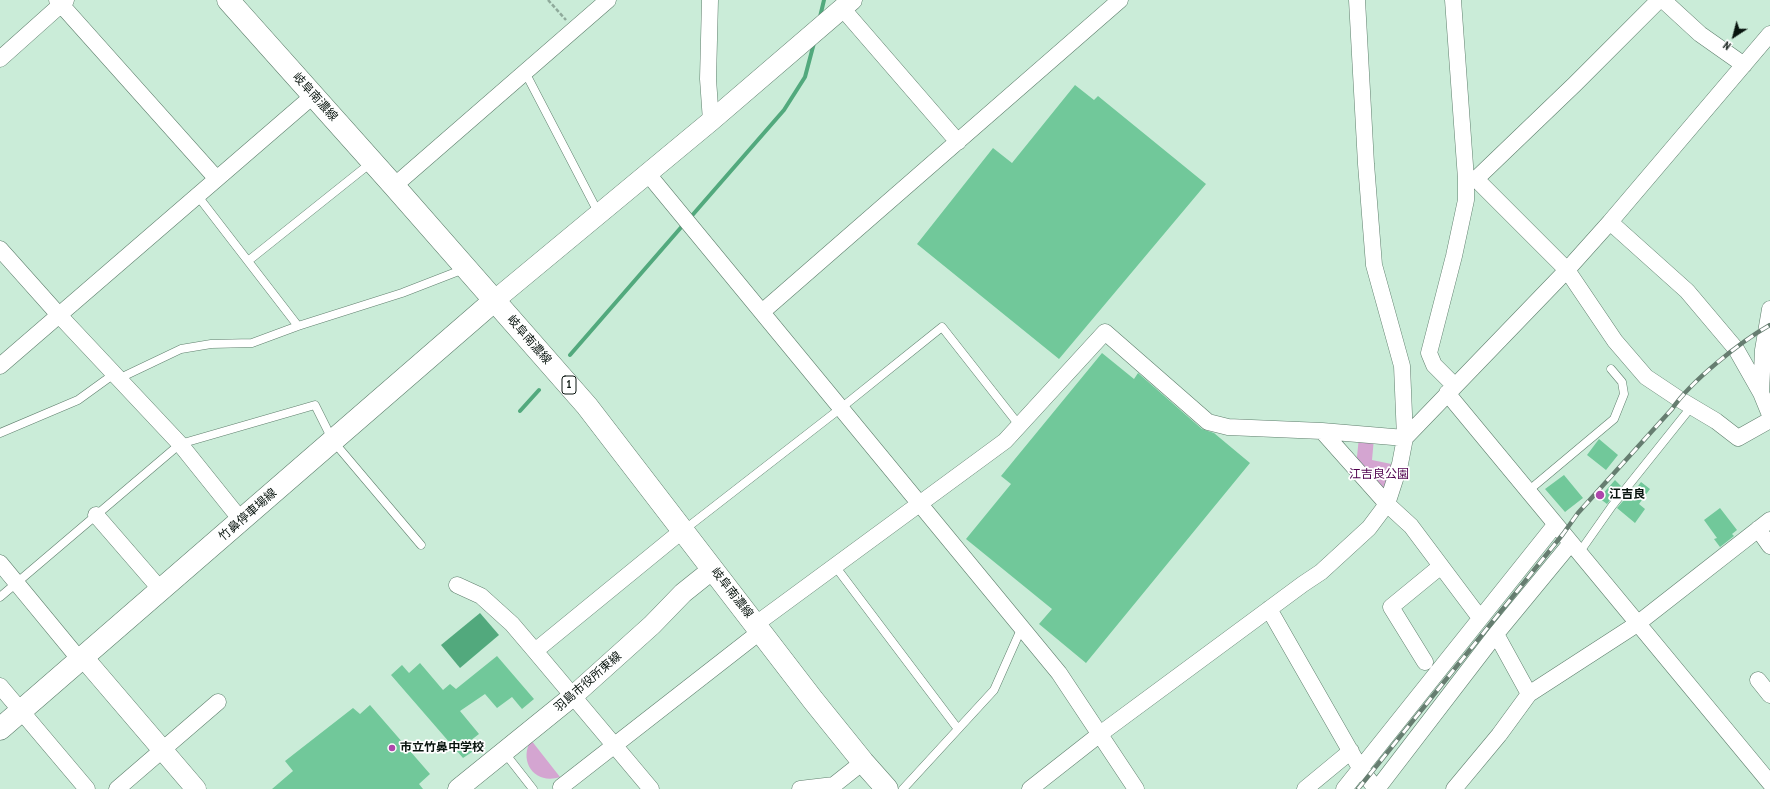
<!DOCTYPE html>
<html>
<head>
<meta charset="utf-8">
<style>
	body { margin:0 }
	#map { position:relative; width:1770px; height:789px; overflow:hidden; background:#caecd8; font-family:"PT Sans Narrow",sans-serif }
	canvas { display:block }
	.north { position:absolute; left:1714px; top:16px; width:40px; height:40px; -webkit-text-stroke:3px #fff; paint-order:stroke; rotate:216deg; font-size:11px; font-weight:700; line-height:16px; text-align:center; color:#08140e }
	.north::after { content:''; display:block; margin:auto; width:14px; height:18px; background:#08140e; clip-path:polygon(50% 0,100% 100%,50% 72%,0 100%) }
</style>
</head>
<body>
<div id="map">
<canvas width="1770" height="789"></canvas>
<div class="north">N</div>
</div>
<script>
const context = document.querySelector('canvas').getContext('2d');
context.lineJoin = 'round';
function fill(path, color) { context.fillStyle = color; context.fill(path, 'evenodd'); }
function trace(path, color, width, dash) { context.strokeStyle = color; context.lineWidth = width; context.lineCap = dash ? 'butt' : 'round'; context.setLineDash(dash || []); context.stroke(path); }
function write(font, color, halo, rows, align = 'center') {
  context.font = font + ' "PT Sans Narrow","Noto Sans JP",sans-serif'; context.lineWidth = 3.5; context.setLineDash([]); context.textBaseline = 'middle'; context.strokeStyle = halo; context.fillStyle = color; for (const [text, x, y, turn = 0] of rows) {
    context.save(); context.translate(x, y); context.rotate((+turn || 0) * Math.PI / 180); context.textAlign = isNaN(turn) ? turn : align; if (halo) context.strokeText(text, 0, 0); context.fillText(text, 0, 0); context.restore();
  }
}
fill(new Path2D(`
	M1359,437l15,1 -2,22 24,5 -11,35 -29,-33z
	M531,740l29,37c-25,8 -42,-15 -29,-37z`), '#d4a5d1');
fill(new Path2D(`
	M480,613l19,22 -39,33 -19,-23z`), '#52a97d');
trace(new Path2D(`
	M820,17l4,-17
	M689,219l95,-109 21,-33 9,-34
	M570,355l114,-131
	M520,411l19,-21`), '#52a97d', 4);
fill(new Path2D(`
	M1075,85l19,15 4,-4 108,88 -147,175 -142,-115 76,-96 19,15z
	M1102,353l32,26 4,-6 64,56 12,4 36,30 -164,200 -47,-39 13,-15 -86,-70 45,-55 -10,-8z
	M1599,439l19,16 -12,15 -19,-15z
	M1564,475l19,23 -18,14 -20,-23z
	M1615,480l6,6 -14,18 -8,-6z
	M1641,482l9,7 -11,15 6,5 -10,14 -18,-15 13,-15 2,1z
	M1720,508l17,22 -5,4 2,2 -14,11 -6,-8 3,-1 -13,-18z
	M497,656l37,43 -12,10 -10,-12 -15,11 -12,-14 -25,17 19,23 -9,7 5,9 -12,8 -72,-83 11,-10 7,8 11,-10 23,27 7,-6 6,5z
	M370,705l60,69 -11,10 4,5h-151l21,-18 -8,-10 68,-53 7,6z`), '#71c89a');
const service = new Path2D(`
	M525,72l74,142
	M197,195l101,131
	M248,261l124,-99
	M118,379l63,-30 30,-5 41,-1 46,-17 104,-33 62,-24
	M0,433l78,-33 36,-26
	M1528,491l86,-72 10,-25 -2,-12 -11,-13
	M684,530l157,-122 101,-81 77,98
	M1579,553l33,-47 80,-100
	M835,566l123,163
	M0,597l180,-153 135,-39 18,36 88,104
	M504,752l29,37
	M903,789l91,-99 28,-63`);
const minor = new Path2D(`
	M57,0l159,178
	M710,0l-2,79 3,42
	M1453,0l13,179v21l-12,56 -25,97 5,12 21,21
	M1663,0l37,34 44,31
	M842,8l116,134
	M0,59l66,-59
	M648,174l411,499 77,116
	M1466,179h10l99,-95 84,-84
	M1476,179l91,91 48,71 31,36 33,22 37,22 22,17 32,-18
	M394,186l214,-186
	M1610,222l77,69 49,58 25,44 9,22
	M0,249l58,65 122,130 61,76
	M762,312l358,-312
	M0,366l314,-271
	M1447,393l323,390
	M1761,393l2,-43 7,-41
	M1322,431l65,73 24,22 69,92
	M1405,438l162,-168 43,-48 160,-188
	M96,515l65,75
	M1758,529l12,17
	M0,563l80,97
	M457,585l24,11 31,28 23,27
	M1269,609l91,159 16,21
	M756,624l249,-183 100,-109 103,90 20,5 94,4 83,7
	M1496,634l33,60
	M1425,662l-34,-55 50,-41
	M1758,680l12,15
	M0,686l87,103
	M561,787l200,-156
	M117,789l101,-87
	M651,789l-116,-138 148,-121
	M800,789l34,-4 29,-23
	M1030,789l70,-55 203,-150 18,-12 48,-44 18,-24 13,-40 5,-26 -3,-72 -28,-101 -8,-101 -9,-164
	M1305,789l46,-38
	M1344,789l211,-264
	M1377,789l119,-155 75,-91
	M1454,789l45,-54 30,-41 108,-70 133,-104`);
const tertiary = new Path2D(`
	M495,300l216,-179 141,-121
	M83,657l113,132
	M458,789l115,-93 79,-71 31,-32 30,-24`);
const secondary = new Path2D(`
	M0,729l495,-429`);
const primary = new Path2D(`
	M228,0l166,186 193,220 226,294 50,62 24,27`);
trace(service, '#5f7f6d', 9);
trace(minor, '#5f7f6d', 17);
trace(tertiary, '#5f7f6d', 21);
trace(secondary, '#5f7f6d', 23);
trace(primary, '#5f7f6d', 23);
trace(new Path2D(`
	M548,0l18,20`), '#8faa9b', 2.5, [4, 2]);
trace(service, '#fff', 8);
trace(minor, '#fff', 16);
trace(tertiary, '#fff', 20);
trace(secondary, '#fff', 22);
trace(primary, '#fff', 22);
const rail = new Path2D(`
	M1358,789l205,-255 15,-21 94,-104c19,-28 68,-67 98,-84`);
trace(rail, '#667d70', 4.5);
trace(rail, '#fff', 3, [9]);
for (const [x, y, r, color] of [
	[1600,495,5,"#ad47ab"],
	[392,748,4,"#ad47ab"]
]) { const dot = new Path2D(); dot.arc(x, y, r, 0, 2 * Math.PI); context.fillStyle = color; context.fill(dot); trace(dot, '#fff', 1.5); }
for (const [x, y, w] of [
	[569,385,14]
]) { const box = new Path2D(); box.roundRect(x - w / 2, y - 9, w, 18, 3); context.fillStyle = '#fff'; context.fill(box); trace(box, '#08140e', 1); }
write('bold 11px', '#08140e', null, [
	["1",569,385]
]);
write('12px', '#08140e', '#fff', [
	["岐阜南濃線",315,97,48],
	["岐阜南濃線",529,340,49],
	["竹鼻停車場線",248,515,-41],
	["岐阜南濃線",732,593,52],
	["羽島市役所東線",588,682,-41]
]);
write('12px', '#4f004e', '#fff', [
	["江吉良公園",1379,475]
]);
write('bold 12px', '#08140e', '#fff', [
	["江吉良",1609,495],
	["市立竹鼻中学校",400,748]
], 'left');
</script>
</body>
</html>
